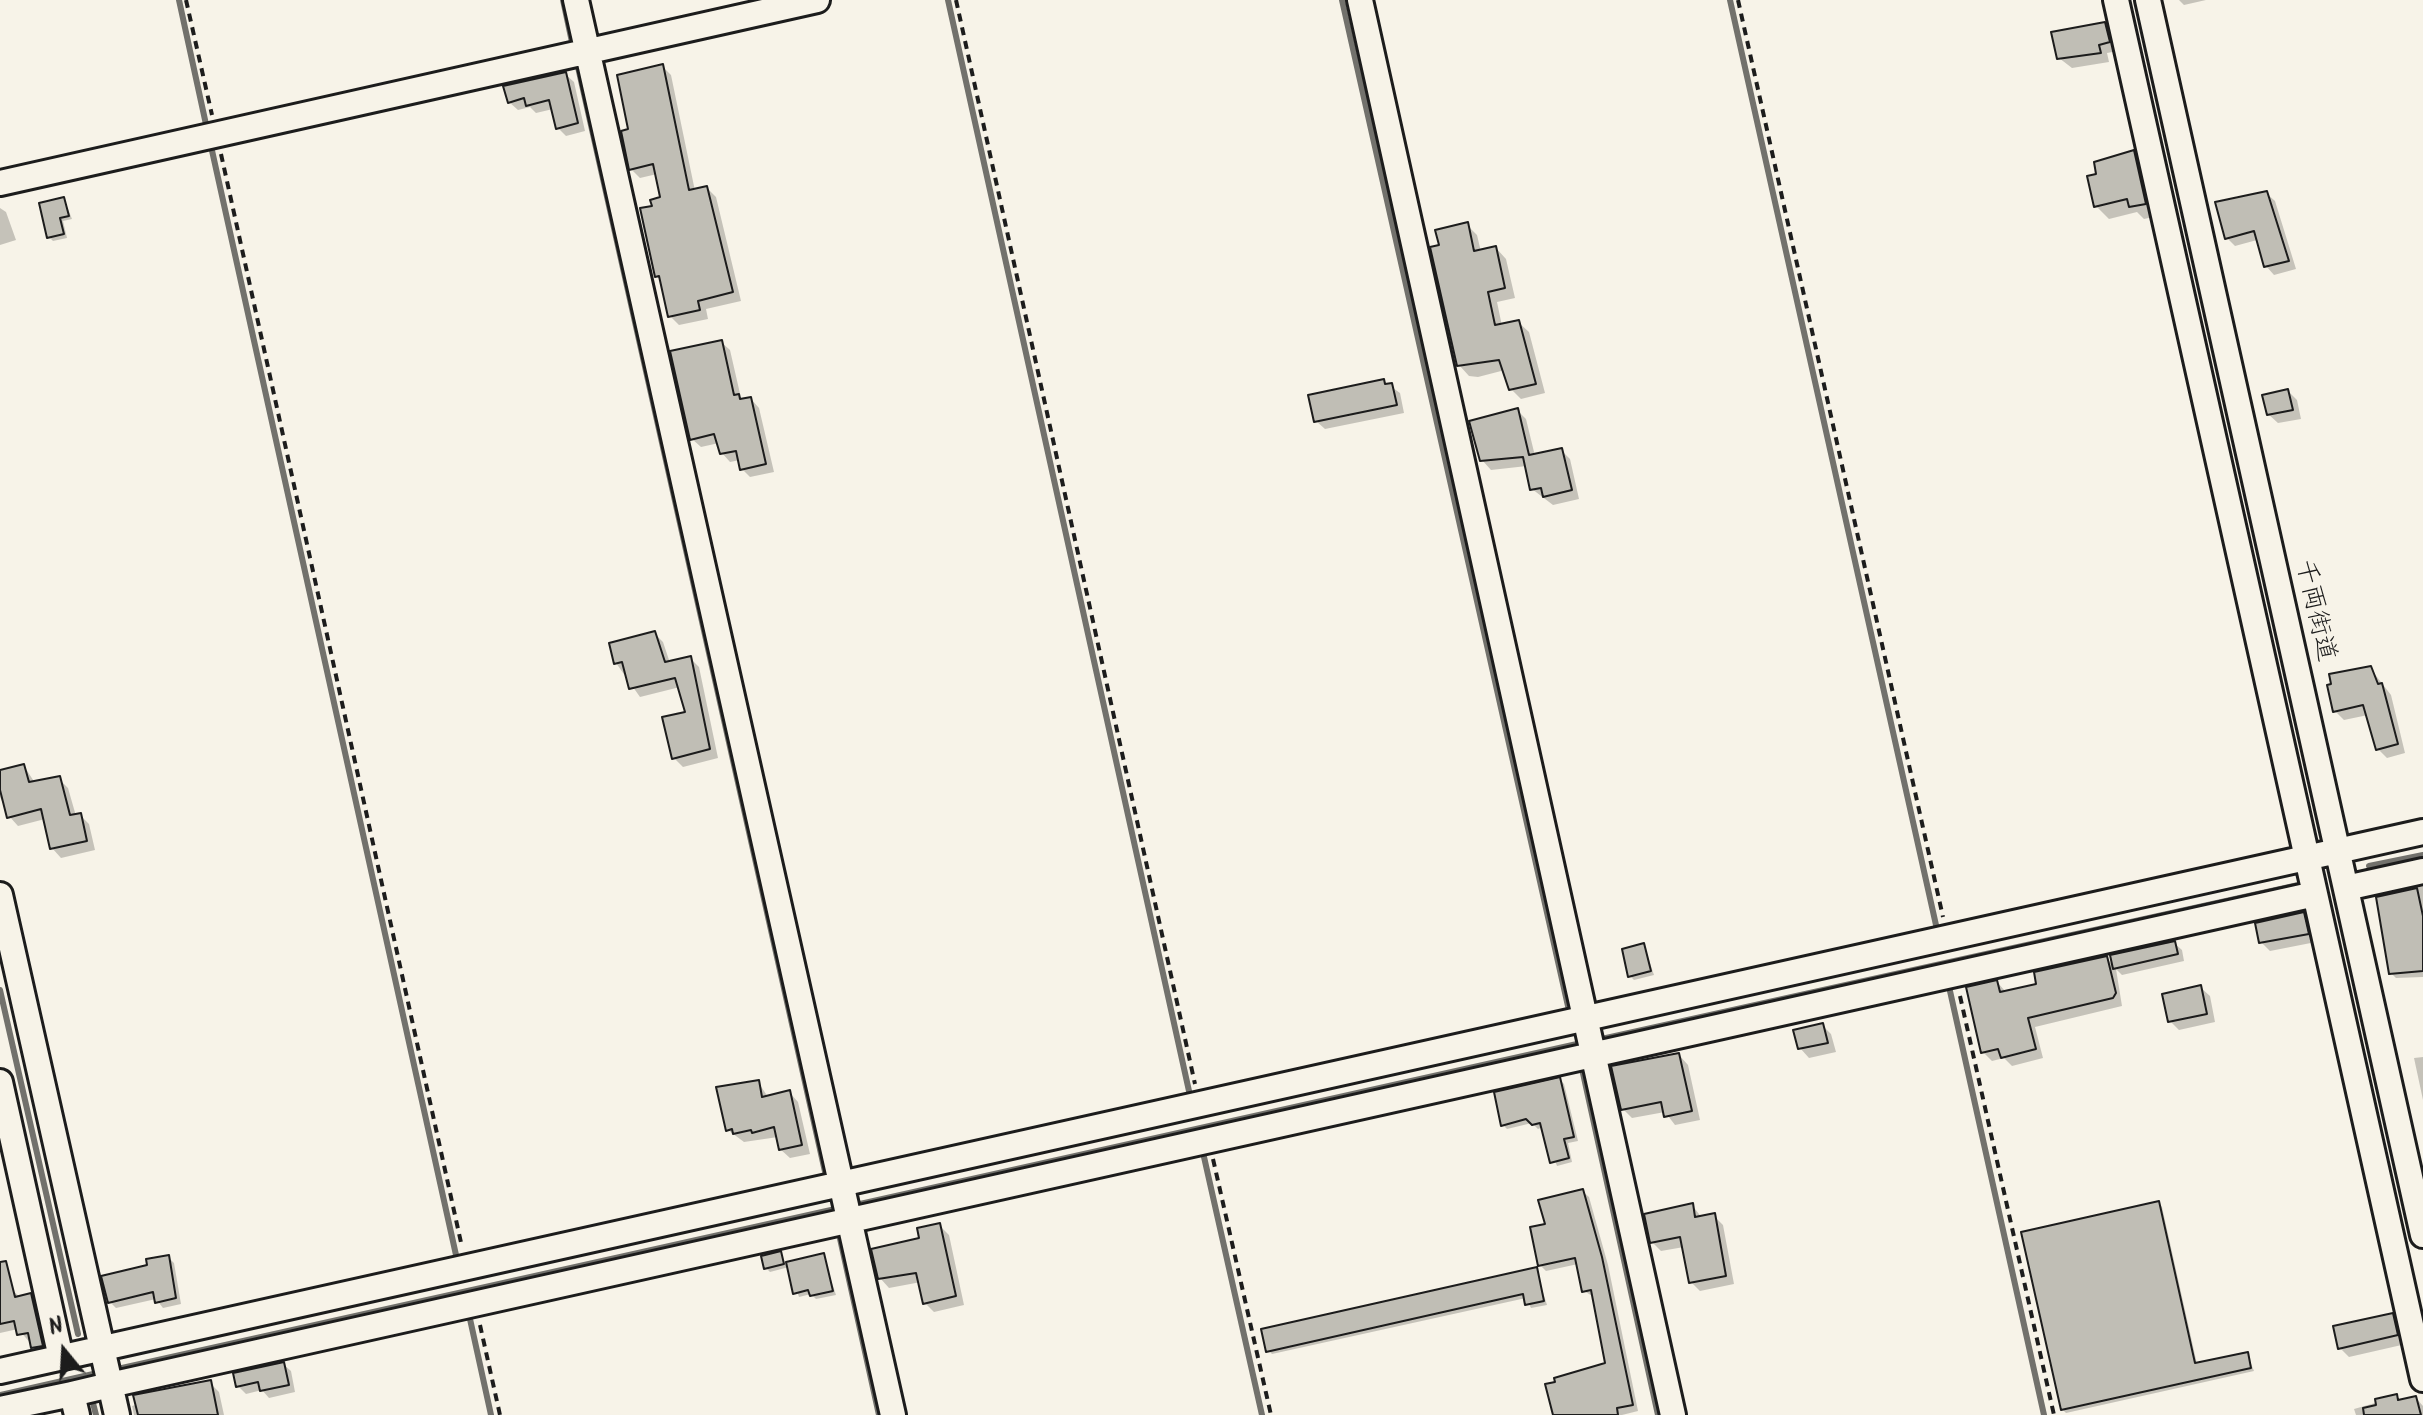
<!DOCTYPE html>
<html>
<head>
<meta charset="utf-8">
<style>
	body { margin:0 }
	#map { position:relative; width:2423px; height:1415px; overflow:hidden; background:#f7f3e8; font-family:Kalam,sans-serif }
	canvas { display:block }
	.north { position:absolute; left:24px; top:1311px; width:80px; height:80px; -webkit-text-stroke:6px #f7f3e8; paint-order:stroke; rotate:342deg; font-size:22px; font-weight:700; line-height:32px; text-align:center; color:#1c1c1c }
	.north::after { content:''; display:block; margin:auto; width:28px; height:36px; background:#1c1c1c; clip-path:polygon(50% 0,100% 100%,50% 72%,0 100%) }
</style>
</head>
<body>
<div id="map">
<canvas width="2423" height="1415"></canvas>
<div class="north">N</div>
</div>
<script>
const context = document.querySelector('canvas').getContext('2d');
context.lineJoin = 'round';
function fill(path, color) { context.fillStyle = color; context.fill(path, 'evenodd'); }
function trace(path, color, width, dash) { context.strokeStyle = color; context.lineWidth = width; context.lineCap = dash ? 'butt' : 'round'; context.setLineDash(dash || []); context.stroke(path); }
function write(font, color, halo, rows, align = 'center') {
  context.font = font + ' Kalam,"Klee One",sans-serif'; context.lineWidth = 6; context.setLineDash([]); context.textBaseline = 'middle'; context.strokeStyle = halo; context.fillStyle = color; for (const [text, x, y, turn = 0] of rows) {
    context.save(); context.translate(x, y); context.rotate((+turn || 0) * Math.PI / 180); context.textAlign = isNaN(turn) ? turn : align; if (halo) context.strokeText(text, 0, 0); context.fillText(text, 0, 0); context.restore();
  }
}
fill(new Path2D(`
	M2179,0h27l-22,5z
	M2105,24l9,9 4,18 -11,2 2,9 -37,6 -13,-10z
	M662,66l9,9 24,116 12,-3 9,9 25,104 -35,8 2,10 -29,6 -9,-9 -7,-34 -6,-6 -3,-68 9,-9 -6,-25 -17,4 -9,-9 -1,-38z
	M565,74l9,8 11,49 -19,5 -8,-8 -5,-19 -17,4 -6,-6 -12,3 -9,-8z
	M2133,152l14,13 11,51 -14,3 -7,-7 -28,7 -13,-13z
	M2266,193l9,8 21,68 -22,6 -8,-9 -9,-26 -22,6 -8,-8z
	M64,199l8,20 -9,2 4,17 -14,3 -4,-4z
	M0,208l6,4 10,28 -16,5z
	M1467,225l10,10 4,17 15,-4 10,11 9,39 -18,4 5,24 16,-4 11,10 16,61 -24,6 -10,-10 -6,-19 -27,7 -9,-1 -10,-11 -18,-119z
	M721,342l9,8 11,48 10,1 8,9 15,64 -24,5 -8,-8 -2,-9 -10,2 -8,-9 -3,-10 -18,4 -9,-8z
	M1383,381l17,12 4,20 -79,16 -9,-8z
	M2288,391l9,9 4,19 -23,4 -10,-9z
	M1517,410l9,9 9,37 26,-6 9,9 9,40 -26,6 -21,-16 -5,-23 -36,4 -9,-10z
	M654,633l9,9 7,21 20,-5 9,9 19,91 -35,9 -9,-9 13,-45 -7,-26 -40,10 -24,-34z
	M2370,668l21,27 14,58 -18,5 -9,-9 -10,-34 -24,5 -9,-9z
	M24,766l11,17 24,-4 9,9 8,28 4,-1 9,9 6,26 -34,8 -9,-10 -7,-29 -27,7 -9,-10 -9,-19v-25z
	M2423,886v91l-27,1 -5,-5 -12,-75z
	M2303,914l9,9 4,19 -46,9 -9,-9z
	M2174,943l8,7 2,11 -62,14 -6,-6 6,37 -87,21 8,31 -31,8 -8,-8 -12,3 -9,-9 14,-70 9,10 33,-7 67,-27 8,8z
	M1644,945l10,30 -20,5 -4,-4z
	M2200,987l10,9 5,26 -36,8 -9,-9z
	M1822,1025l9,9 5,18 -27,6 -9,-10z
	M1679,1055l9,10 12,55 -25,5 -10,-13 -33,6 -9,-9z
	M2423,1057v43l-9,-42z
	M1560,1080l4,4 14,57 -10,2 4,19 -15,4 -14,-39 -5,2 -6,-6 -25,6 -4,-4z
	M758,1082l10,15 21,-5 9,10 12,52 -20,4 -10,-9 -2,-12 -34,5 -16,-12z
	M1582,1191l7,6 19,68 30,146 -16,4h-66l52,-51 -14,-67 -10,-6 -6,-27 -32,7 -6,-6 7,-40z
	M2158,1203l4,4 35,157 50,-10 7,17 -188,42 -4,-4z
	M1692,1205l10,13 12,-2 9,9 11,59 -34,7 -9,-9 -7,-35 -23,4 -9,-9z
	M939,1225l10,10 15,70 -30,7 -9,-9 -4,-21 -32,6 -9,-10z
	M780,1253l6,11 37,-9 13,40 -20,4 -5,-5 -12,3 -10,-30 -19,5 -4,-4z
	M168,1257l6,6 7,41 -18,4 -7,-9 -40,9 -6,-6 39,-35z
	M1536,1270l11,35 -16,3 -5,-10 -254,56 -4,-4z
	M12,1290l8,7 11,-2 7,8 12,50 -9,2 -23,-26 -18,4v-40z
	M2392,1315l9,9 5,20 -57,13 -9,-9z
	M283,1364l8,7 4,21 -26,6 -7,-8 -16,4 -8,-8z
	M210,1383l9,9 5,23h-90l-2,-9z
	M2396,1397l5,4 15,-3 7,8v9h-67l-2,-6z`), '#0003');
trace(new Path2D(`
	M179,0l28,129
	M563,0l10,47
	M948,0l241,1091
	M1342,0l226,1006
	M1730,0l206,925
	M576,58l250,1118
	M211,146l245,1109
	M2369,866l54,-11
	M0,990l78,344
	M1950,991l94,424
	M1597,1040l706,-156
	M1581,1064l77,351
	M1202,1148l60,267
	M851,1206l735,-164
	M839,1234l40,181
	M470,1319l21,96
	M113,1370l727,-162
	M0,1395l102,-23
	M91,1395l5,20`), '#72716c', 6);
const building = new Path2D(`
	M2105,22l5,20 -11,3 2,8 -44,6 -6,-27z
	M663,64l26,126 18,-4 26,106 -35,9 2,9 -32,7 -9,-41 -4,1 -15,-69 12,-2 -2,-6 10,-3 -7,-33 -24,6 -8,-39 7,-2 -11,-54z
	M566,72l12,51 -22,6 -7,-29 -23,6 -2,-8 -16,5 -5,-17z
	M2134,150l12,54 -17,3 -2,-8 -33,8 -7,-31 9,-2 -2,-12z
	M2267,191l22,70 -25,6 -10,-36 -29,8 -10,-37z
	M64,197l5,19 -9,2 4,16 -17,4 -8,-35z
	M1468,222l6,29 22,-5 9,42 -17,4 7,33 24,-5 17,64 -27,6 -10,-30 -42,6 -27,-119 9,-2 -4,-15z
	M722,340l12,55 5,-1 1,5 11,-2 15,67 -26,6 -4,-19 -16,3 -6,-20 -24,6 -20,-89z
	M1384,379l1,5 7,-1 5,22 -83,17 -6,-27z
	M2288,389l5,21 -26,5 -5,-20z
	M1518,408l11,47 33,-7 10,42 -29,7 -2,-9 -11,2 -7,-33 -43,4 -11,-40z
	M655,631l10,31 26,-6 19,93 -38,10 -10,-42 23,-5 -10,-34 -46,11 -7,-27 -8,2 -5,-21z
	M2371,666l7,18 4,-1 16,61 -22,6 -13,-45 -30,7 -6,-27 4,-1 -2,-10z
	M24,764l5,18 31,-6 10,39 11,-2 6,28 -37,8 -9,-40 -34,9 -7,-28v-20z
	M2417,888l6,28v55l-34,3 -13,-77z
	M2304,912l5,22 -50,9 -4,-20z
	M2175,941l3,13 -65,15 -3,-14z
	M1644,943l7,28 -23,6 -6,-28z
	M2107,956l9,37 -3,5 -85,20 8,31 -35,9 -3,-9 -17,4 -15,-66 31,-7 3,12 36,-8 -2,-12z
	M2201,985l6,29 -39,8 -6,-28z
	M1823,1023l5,20 -30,6 -5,-19z
	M1679,1053l13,58 -28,6 -3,-15 -40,8 -10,-44z
	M1560,1077l14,60 -10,2 5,19 -19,5 -10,-40 -8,2 -6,-6 -25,7 -7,-34z
	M759,1080l3,17 28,-7 12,55 -23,5 -5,-23 -22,6 -1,-3 -18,4 -1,-5 -6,2 -10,-44z
	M1583,1189l19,68 31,148 -16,3 1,7h-65l-8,-31 10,-2 -1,-4 51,-15 -14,-73 -9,2 -7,-34 -37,8 -8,-39 15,-3 -7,-24z
	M2159,1201l36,162 53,-11 3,16 -190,42 -40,-178z
	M1693,1203l2,14 20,-4 11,63 -37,7 -9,-46 -30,6 -6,-29z
	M940,1223l16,73 -33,8 -7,-31 -38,6 -7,-30 48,-11 -2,-10z
	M781,1251l3,13 -20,5 -3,-13z
	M824,1253l9,38 -23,5 -2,-6 -15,4 -7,-32z
	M169,1255l7,43 -21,5 -2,-11 -45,11 -7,-27 46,-11 -1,-6z
	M6,1261l9,36 16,-4 12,53 -12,2 -3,-15 -11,2 -3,-14 -14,3v-62z
	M1537,1267l7,34 -19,4 -2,-11 -257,58 -5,-23z
	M2393,1313l5,22 -60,14 -5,-23z
	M284,1362l5,23 -29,6 -2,-9 -22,5 -3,-14z
	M211,1380l7,35h-80l-5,-20z
	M2397,1394l1,6 18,-4 5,19h-57l-1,-7 13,-3 -1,-6z`);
fill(building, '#c0beb5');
trace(building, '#1c1c1c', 2);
const minor = new Path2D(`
	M576,0l317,1415
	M1360,0l313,1415
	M2116,0l307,1379
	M2148,0l275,1235
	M0,183l817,-183
	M2346,888l77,-17
	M0,895l117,520
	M0,1082l61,276
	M0,1371l2423,-539
	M0,1409l72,-15
	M77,1415l-5,-21 38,-9 2205,-491`);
trace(minor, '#1c1c1c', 30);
trace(new Path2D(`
	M186,0l26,115
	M956,0l239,1084
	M1738,0l205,917
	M221,154l241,1093
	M1960,996l94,419
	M1213,1159l58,256
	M480,1325l20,90`), '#1c1c1c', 4, [8, 6]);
trace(minor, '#f7f3e8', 24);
write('26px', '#1c1c1c', '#f7f3e8', [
	["千両街道",2313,611,77]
]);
</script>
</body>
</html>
